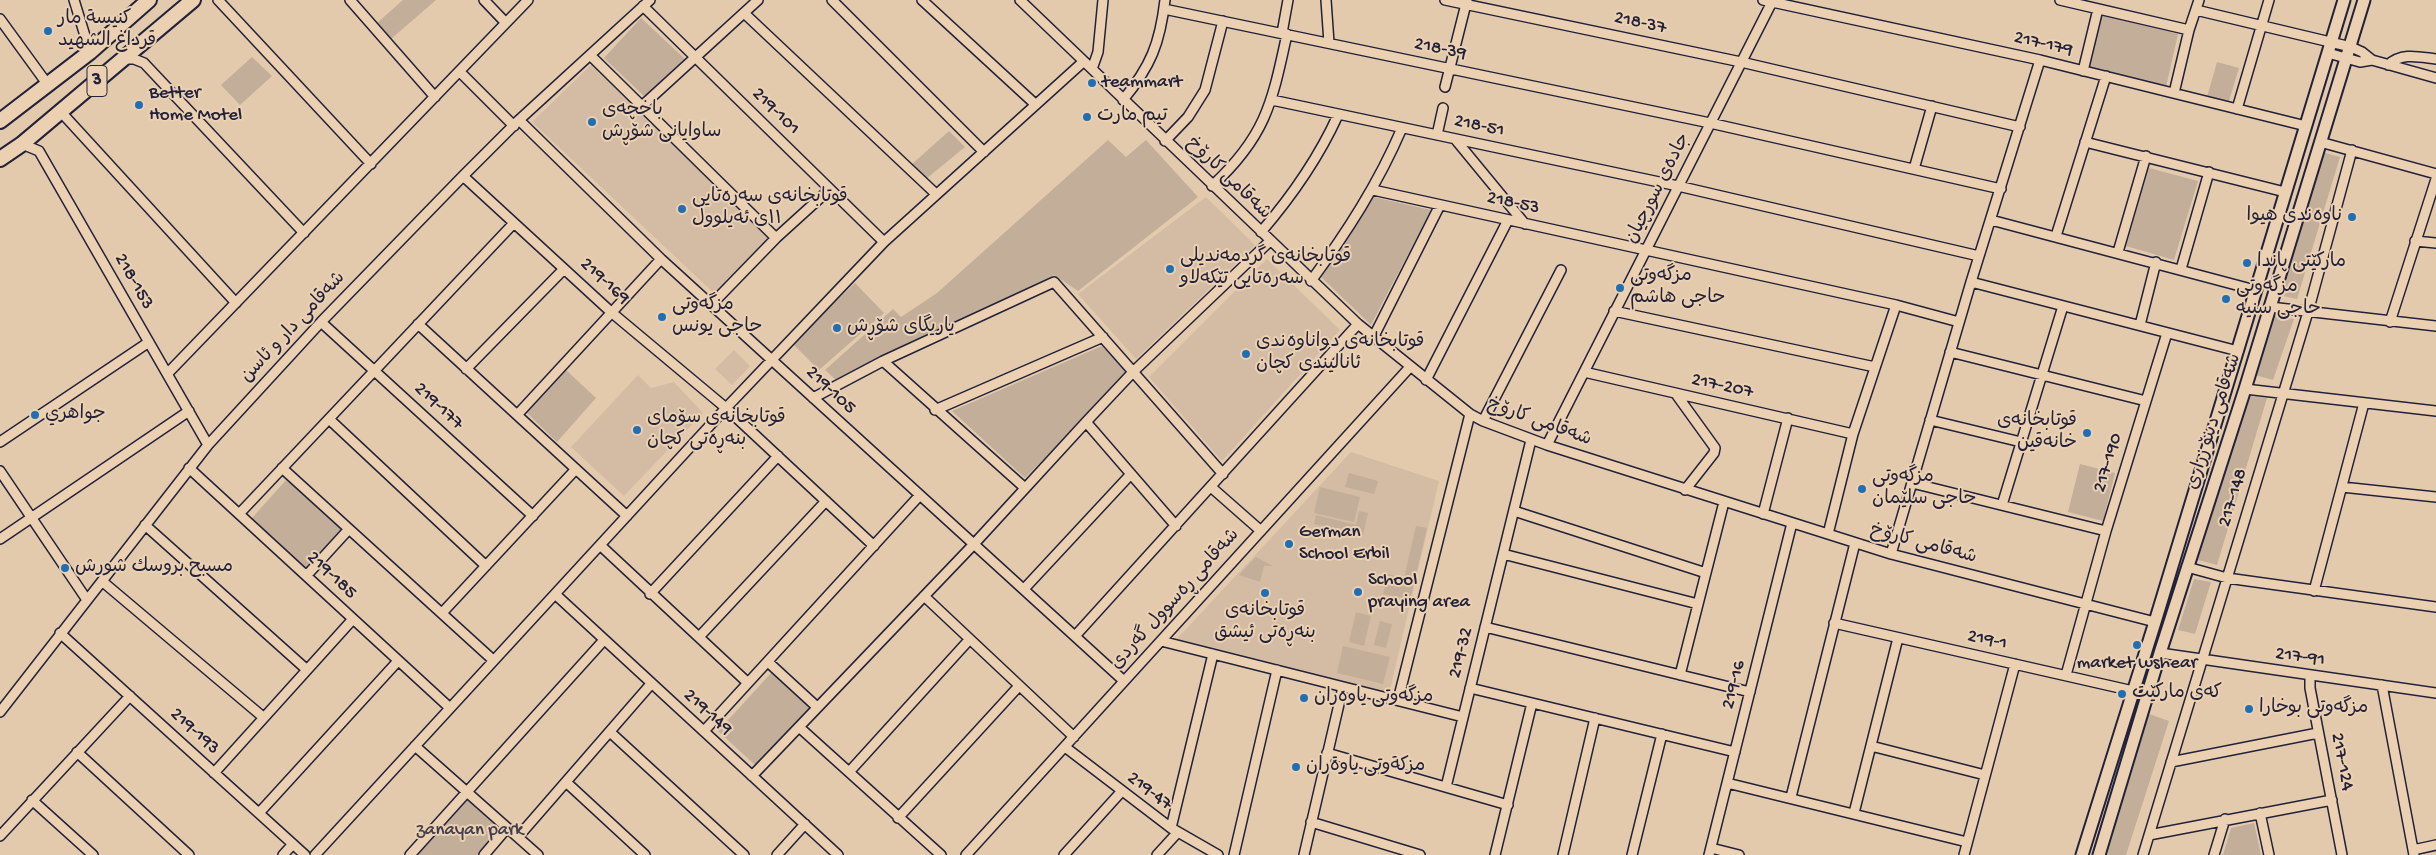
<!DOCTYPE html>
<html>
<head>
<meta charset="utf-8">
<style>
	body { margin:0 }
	canvas { display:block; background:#e3caad }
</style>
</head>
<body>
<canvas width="2436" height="855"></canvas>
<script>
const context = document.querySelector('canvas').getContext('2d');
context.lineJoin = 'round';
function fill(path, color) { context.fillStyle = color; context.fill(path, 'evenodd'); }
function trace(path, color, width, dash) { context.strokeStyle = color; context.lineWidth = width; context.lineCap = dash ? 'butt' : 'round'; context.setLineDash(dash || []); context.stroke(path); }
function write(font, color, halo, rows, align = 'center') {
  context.font = font + ' "Gochi Hand","Playpen Sans Arabic",sans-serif'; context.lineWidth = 4; context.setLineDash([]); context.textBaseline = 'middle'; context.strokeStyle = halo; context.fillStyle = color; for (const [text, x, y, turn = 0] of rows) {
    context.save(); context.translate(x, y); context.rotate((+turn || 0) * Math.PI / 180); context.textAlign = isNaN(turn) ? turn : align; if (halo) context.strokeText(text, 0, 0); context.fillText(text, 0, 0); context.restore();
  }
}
fill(new Path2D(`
	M592,64l178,174 -54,57 -184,-173z
	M1206,197l49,48 -119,114 -58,-65z
	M1267,259l73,71 -118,131 -73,-84z
	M734,350l16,16 -18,19 -17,-16z
	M638,375l13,13 23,-6 29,31 -79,83 -53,-49z
	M1351,452l88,29 -50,213 -214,-53z`), '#d3bca3');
fill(new Path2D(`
	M403,0h33l-45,39 -14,-16z
	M2102,15l76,19 -12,53 -77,-19z
	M641,18l44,41 -38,40 -43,-41z
	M252,57l20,19 -32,29 -19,-20z
	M2217,62l22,6 -10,33 -22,-4z
	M949,131l16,16 -39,32 -15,-14z
	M1108,140l18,17 20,-17 52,57 -120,94 -24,-16 -217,106 -12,-11 68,-61 8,8 36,-24z
	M2322,152l18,5 -43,142 -18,-4z
	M2149,168l49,13 -24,79 -48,-14z
	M1373,197l58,13 -60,115 -52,-50z
	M855,283l29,30 -65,57 -27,-27z
	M2274,316l20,3 -21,61 -18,-5z
	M1102,346l26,27 -103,105 -73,-67z
	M566,370l30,28 -39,44 -31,-30z
	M2247,396l20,2 -50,167 -19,-5z
	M2080,464l35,9 -12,48 -35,-9z
	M1349,473l29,8 -4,13 -29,-7z
	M287,479l56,50 -36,40 -56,-50z
	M1320,487l40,10 -6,25 -40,-9z
	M1359,511l9,2 -5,22 -49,-11 2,-9 40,10z
	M1416,526l11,2 -17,72 -27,-6 5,-20 16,4z
	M1256,557l17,9h-9l-4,16 -21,-7z
	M2194,579l17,3 -16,52 -17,-4z
	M1356,612l15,4 -7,30 -15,-4z
	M1380,621l12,3 -6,24 -12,-3z
	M1343,646l47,11 -7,27 -46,-11z
	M772,672l38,35 -55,58 -37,-34z
	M2149,714l20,7 -43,134h-19z
	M467,798l35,30 -22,27h-66z
	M2254,823l7,32h-38l8,-27z`), '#c3ae9a');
const minor = new Path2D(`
	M74,0l16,52
	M218,0l153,164
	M350,0l85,97
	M484,0l21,22
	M832,0l152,152
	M922,0l113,104
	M1020,0l338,324 112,90 13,7 64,24 344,109 264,68
	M1326,0l3,43
	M1445,0l296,62 279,65
	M1763,0l277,60 266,66
	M2060,0l129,30
	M643,6l241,236
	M1164,9l546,114 291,66
	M2196,10l155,37 11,5 10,8 64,18
	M744,13l192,181
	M0,19l48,66
	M1282,33l6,-33
	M2328,53l32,9 12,-2
	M590,55l186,183
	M125,59h9l10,4 160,170
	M2388,65c14,-13 31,-8 48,-6
	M1092,69l6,-17 5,-52
	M2083,71l15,-62
	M460,72l54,54
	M1445,87l22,-87
	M2174,93l15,-63 10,-30
	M1123,100c28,-34 37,-57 42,-100
	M1272,100l406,86 301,70
	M642,106l116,-106
	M2237,109l32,-109
	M61,112l175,191
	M519,120l142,139 463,422
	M1437,135l6,-27
	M1455,139l70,85
	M1165,141l23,-24 17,-27 18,-69
	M2085,142l200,50
	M2320,142l116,32
	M22,144l17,7 169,294
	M1914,169l18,-63
	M463,176l148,136 115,96 148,138
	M1212,186c54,-50 60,-83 75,-152
	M1373,190l523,115 63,17
	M1991,220l264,70
	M1261,232c31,-36 57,-73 77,-117
	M2056,236l50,-160
	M2415,241l21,2
	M2118,252l28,-96
	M2181,269l28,-97
	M1311,281c36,-49 67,-97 91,-153
	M1971,282l267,69
	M711,305l65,-67 54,-49
	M2270,307l166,19
	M1614,311l261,56
	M321,322l212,194
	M2390,322l46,-143
	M418,324l209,192
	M2140,325l16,-63
	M1373,338l67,-133
	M1950,352l196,49
	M883,361l142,127
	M466,369l98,-100
	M1584,372l269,62
	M168,373l360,-373
	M1426,380l82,-160
	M2245,389l191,22
	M1676,394l39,54 -1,5 -29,37
	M813,398l70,-37 171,-79 169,192
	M935,410l168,-73
	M517,415l144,-156
	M329,419l157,147
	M1930,420l91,22
	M1483,421l78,-151
	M1086,422l90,104
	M0,442l149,-100
	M1547,445l226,-445
	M189,468l261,240
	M282,468l211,192
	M0,471l87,129
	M1912,483l194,48
	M1211,487l50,44
	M2342,487l94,10
	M2002,505l61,-199
	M1514,511l192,62
	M239,514l275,-291
	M1763,514l25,-96
	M145,525l161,144
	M1828,534l25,-100 43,-129
	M0,539l189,-128
	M600,545l148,138
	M1503,554l195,50
	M1891,554l80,-272 69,-222
	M2187,567l40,11 209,29
	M307,575l42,-46
	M103,582l160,135
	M1024,589l107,-115
	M2314,591l50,-188
	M555,594l283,261
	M650,594l128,-138
	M924,596l150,141
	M442,613l134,-144
	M1834,623l299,68
	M1485,627l265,65
	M60,633l245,222
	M1075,636l283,-312
	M699,637l127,-136
	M1161,641l302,76
	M2160,653l276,40
	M768,662l49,45
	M1680,675l44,-173
	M2066,675l40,-144 61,-198
	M2310,676v12l32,167
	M2382,685l32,170
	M1470,688l265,64
	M1398,700l72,-286
	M0,712l208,-267 113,-123 142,-146 56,-56 131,-120
	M799,727l142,128
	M704,731l216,-236
	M610,732l134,123
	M415,746l123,109
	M1871,746l114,29
	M1065,747l106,81 47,27
	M77,752l112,103
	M1327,753l181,52
	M2171,762l147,-29
	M850,771l119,-131
	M214,773l139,-154
	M752,776l222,-232 112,-122 48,-51 136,-130
	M566,782l79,73
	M1727,783l240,59
	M1446,787l85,-347
	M1791,797l64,-254
	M32,800l61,55
	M259,813l139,-152
	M1854,813l44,-175
	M2260,813l9,42
	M898,818l121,-132
	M1311,822l109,33
	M1171,828l42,-174
	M2149,835l183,-35
	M0,836l130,-140
	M518,837l133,-153
	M1711,848l28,7
	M2413,850l23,-5
	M283,855l10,-11
	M315,855l411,-447 158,-166 199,-180
	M410,855l194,-215
	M484,855l23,-27
	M777,855l28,-31
	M966,855l444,-488
	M1064,855l57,-63
	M1157,855l21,-23
	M1234,855l43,-185
	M1304,855l39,-168
	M1495,855l37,-152
	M1563,855l32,-137
	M1632,855l30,-121
	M1709,855l83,-332
	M1964,855l51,-191
	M2143,855l165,-543 44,-162
	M2214,855l11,-36`);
const major = new Path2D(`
	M2082,855l73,-233 189,-622
	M2099,855l61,-202 85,-264 119,-389`);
const highway = new Path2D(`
	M0,121l90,-69 59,-52
	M0,159l22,-15 171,-144`);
trace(minor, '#22223b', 12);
trace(major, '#22223b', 15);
trace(highway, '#22223b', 18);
trace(minor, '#ebd1b2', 9);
trace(major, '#ebd1b2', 11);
trace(highway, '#ebd1b2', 14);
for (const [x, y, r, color] of [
	[48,31,5,"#1f6fb2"],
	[1092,83,5,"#1f6fb2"],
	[139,105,5,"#1f6fb2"],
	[1087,117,5,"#1f6fb2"],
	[592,122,5,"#1f6fb2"],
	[682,209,5,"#1f6fb2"],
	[2352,217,5,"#1f6fb2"],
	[2247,263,5,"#1f6fb2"],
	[1170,269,5,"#1f6fb2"],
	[1620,288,5,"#1f6fb2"],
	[2226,299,5,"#1f6fb2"],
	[662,317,5,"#1f6fb2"],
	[837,328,5,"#1f6fb2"],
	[1246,354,5,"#1f6fb2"],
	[35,415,5,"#1f6fb2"],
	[637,430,5,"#1f6fb2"],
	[2087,433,5,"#1f6fb2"],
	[1862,489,5,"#1f6fb2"],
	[1289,544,5,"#1f6fb2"],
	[65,568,5,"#1f6fb2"],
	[1358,592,5,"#1f6fb2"],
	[1265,593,5,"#1f6fb2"],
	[2137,645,5,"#1f6fb2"],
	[2122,694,5,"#1f6fb2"],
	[1304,698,5,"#1f6fb2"],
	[2249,709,5,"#1f6fb2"],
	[1296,767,5,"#1f6fb2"]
]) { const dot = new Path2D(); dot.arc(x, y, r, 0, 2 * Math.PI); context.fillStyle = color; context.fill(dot); trace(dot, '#ebd1b2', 2); }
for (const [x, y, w] of [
	[97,81,20]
]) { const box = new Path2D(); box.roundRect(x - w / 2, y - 15.5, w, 31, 4); context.fillStyle = '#ebd1b2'; context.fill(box); trace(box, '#22223b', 1); }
write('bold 18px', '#22223b', null, [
	["3",97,81]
]);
write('19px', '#22223b', '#ebd1b2', [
	["كنيسة مار",58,20],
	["قرداغ الشهيد",58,42],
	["teammart",1102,83],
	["Better",149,94],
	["Home Motel",149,116],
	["باخچەی",602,111],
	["ساوایانی شۆڕش",602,133],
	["تيم مارت",1097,117],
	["قوتابخانەی سەرەتایی",692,198],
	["١١ی ئەیلوول",692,220],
	["ناوەندی هیوا",2342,217,"right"],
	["قوتابخانەی گردمەندیلی",1180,258],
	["سەرەتایی تێكەلاو",1180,280],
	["مارکێتی پاندا",2257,263],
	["مزگەوتی",1630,277],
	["حاجی هاشم",1630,299],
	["مزگەوتی",2236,288],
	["حاجی سنیە",2236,310],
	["مزگەوتی",672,306],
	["حاجی یونس",672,328],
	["یاریگای شۆڕش",847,328],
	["قوتابخانەی دواناوەندی",1256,343],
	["ئانالیندی كچان",1256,365],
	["جواهري",45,415],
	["قوتابخانەی سۆمای",647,419],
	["بنەڕەتی کچان",647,441],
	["قوتابخانەی",2077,422,"right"],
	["خانەقین",2077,444,"right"],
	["مزگەوتی",1872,478],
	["حاجی سلێمان",1872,500],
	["German",1299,533],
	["School Erbil",1299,555],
	["مسبح بروسك شورش",75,568],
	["School",1368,581],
	["praying area",1368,603],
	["قوتابخانەی",1265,612,"center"],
	["بنەڕەتی ئیشق",1265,634,"center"],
	["market wshear",2137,664,"center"],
	["کەی مارکێت",2132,694],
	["مزگەوتی یاوەران",1314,698],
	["مزگەوتی بوخارا",2259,709],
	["مزكةوتى ياوةران",1306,767]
], 'left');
write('19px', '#22223b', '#ebd1b2', [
	["218-37",1640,24,12],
	["217-179",2043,45,13],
	["218-39",1440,50,12],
	["219-101",775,112,44],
	["218-51",1479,127,12],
	["شەقامی کارۆخ",1228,179,44],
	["جادەی سورچیان",1659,189,-63],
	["218-53",1513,204,12],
	["218-153",133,282,60],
	["219-169",604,282,42],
	["شەقامی دار و ئاسن",294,328,-47],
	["217-207",1722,387,12],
	["219-105",830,391,43],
	["219-177",438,407,43],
	["شەقامی دینۆ زراری",2215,422,-72],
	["شەقامی کارۆخ",1539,423,20],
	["217-190",2109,463,-73],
	["217-148",2234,498,-73],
	["شەقامی کارۆخ",1923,545,15],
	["219-185",331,576,43],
	["شەقامی ڕەسوول گەردی",1176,600,-48],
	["219-1",1987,641,12],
	["219-32",1462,653,-76],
	["217-91",2300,658,8],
	["219-16",1735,685,-76],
	["219-149",707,713,42],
	["219-193",194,732,42],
	["217-124",2341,762,79],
	["219-47",1149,792,37]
]);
write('19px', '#423e4e', '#ebd1b2', [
	["zanayan park",470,831]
]);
</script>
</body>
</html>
